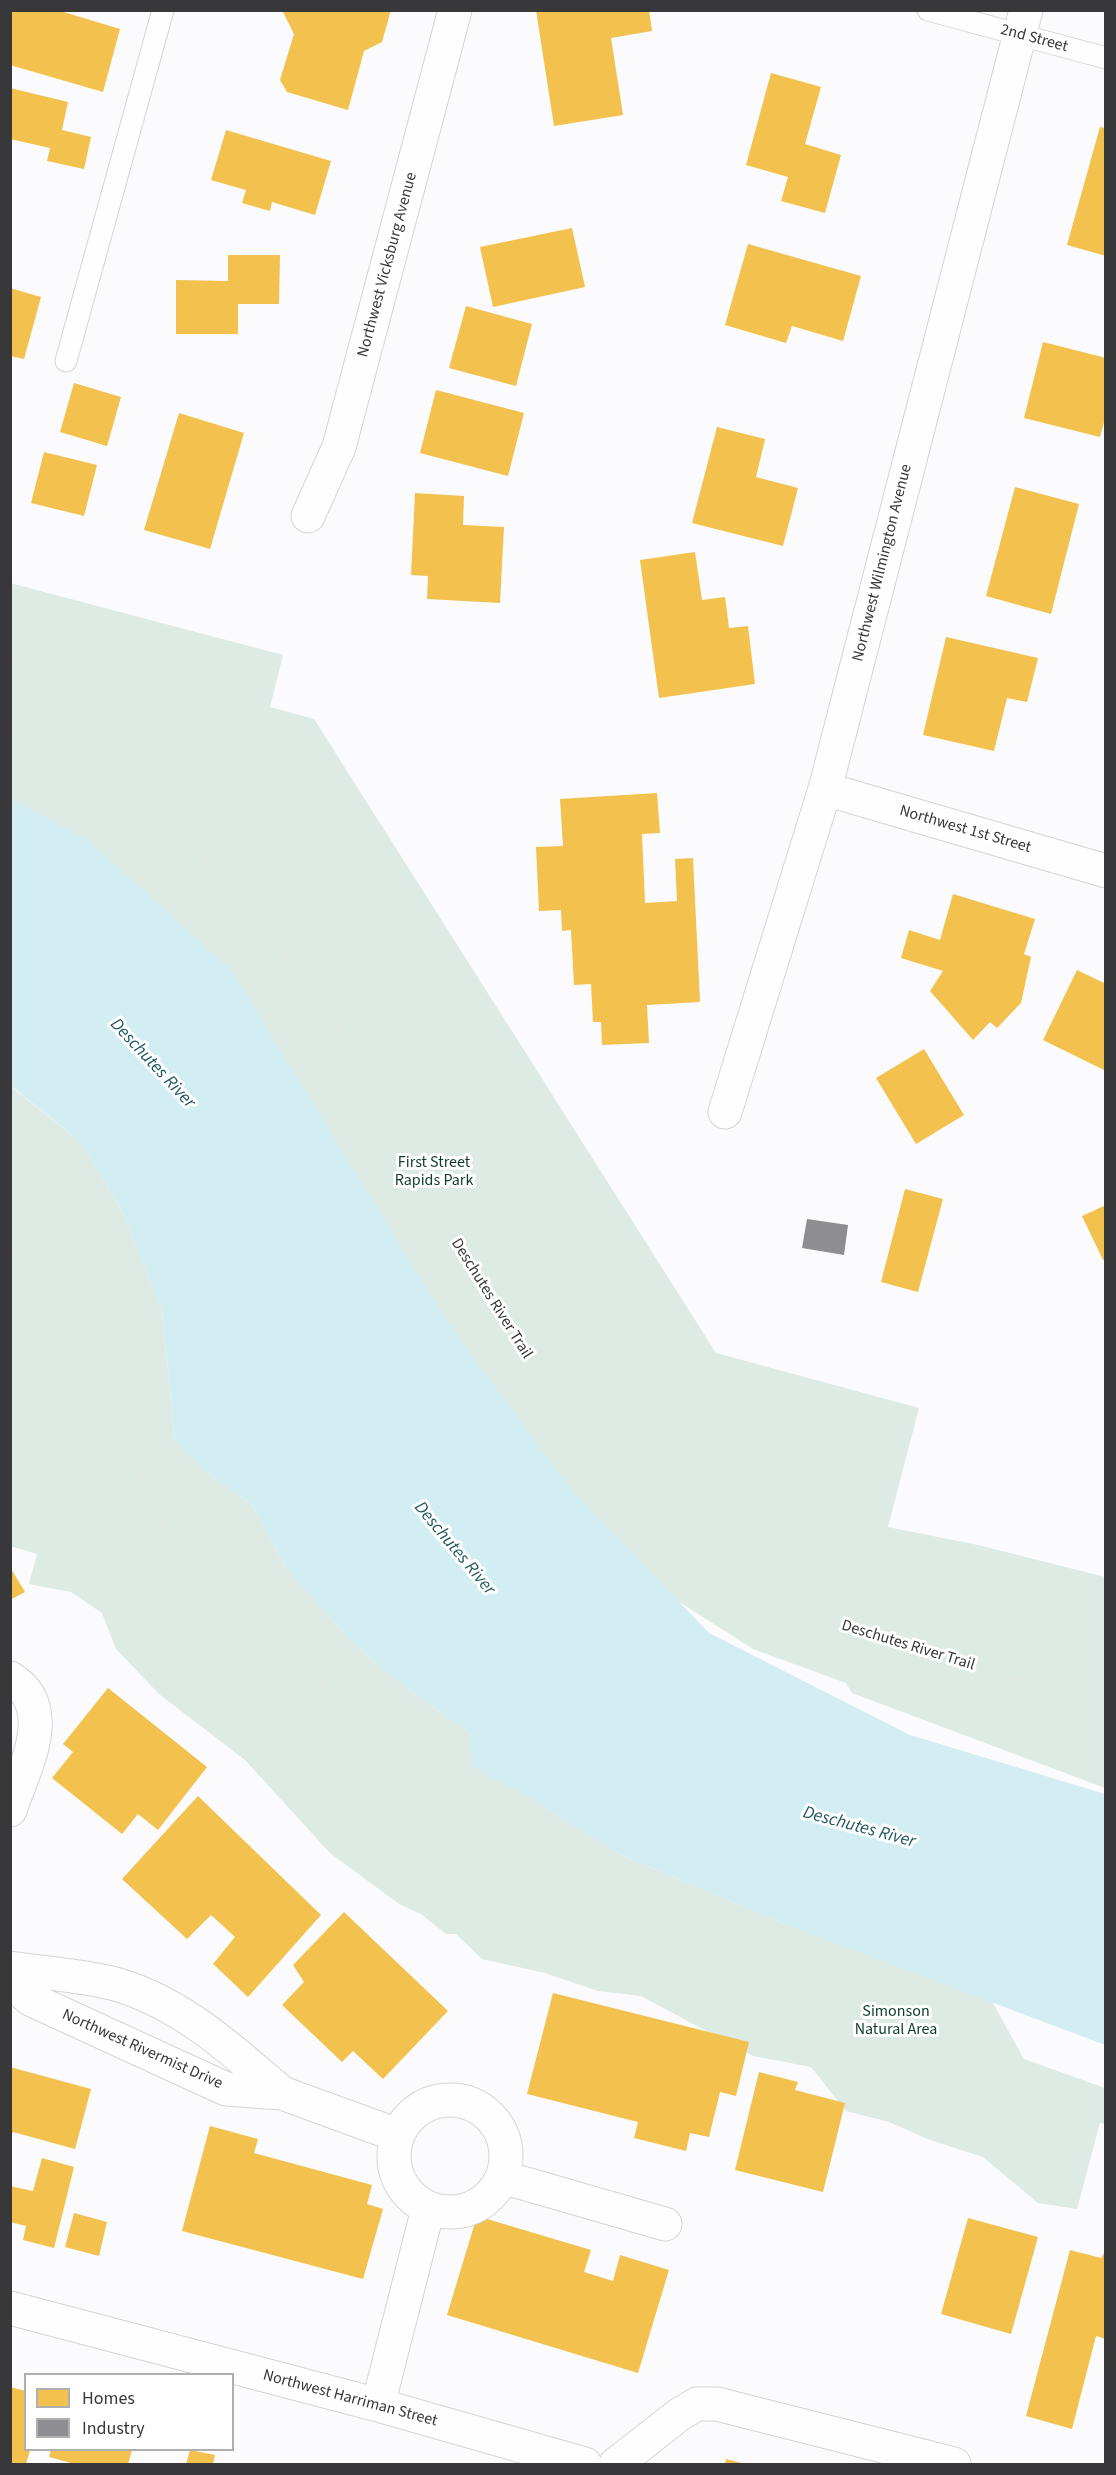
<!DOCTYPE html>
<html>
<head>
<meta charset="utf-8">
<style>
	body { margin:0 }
	#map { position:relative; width:1116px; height:2475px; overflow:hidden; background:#fbfafc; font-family:"Source Sans 3",sans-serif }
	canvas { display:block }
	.frame { position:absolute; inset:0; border:12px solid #383739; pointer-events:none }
	.legend { position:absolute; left:24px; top:2373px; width:210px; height:78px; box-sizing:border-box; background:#fff; border:2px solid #afafb0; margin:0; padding:8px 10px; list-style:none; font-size:18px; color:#383739 }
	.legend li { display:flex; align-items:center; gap:12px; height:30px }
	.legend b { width:30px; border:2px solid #afafb0 }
</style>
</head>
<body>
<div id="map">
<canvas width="1116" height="2475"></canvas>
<div class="frame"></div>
<ul class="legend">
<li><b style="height:16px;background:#f2c14e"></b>Homes</li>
<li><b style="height:16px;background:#8d8d92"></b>Industry</li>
</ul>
</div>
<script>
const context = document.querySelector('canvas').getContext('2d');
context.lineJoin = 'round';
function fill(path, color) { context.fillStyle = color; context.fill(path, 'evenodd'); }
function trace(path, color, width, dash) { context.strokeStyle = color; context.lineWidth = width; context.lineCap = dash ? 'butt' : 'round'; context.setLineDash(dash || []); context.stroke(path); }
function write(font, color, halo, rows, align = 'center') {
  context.font = font + ' "Source Sans 3",sans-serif'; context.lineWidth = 6; context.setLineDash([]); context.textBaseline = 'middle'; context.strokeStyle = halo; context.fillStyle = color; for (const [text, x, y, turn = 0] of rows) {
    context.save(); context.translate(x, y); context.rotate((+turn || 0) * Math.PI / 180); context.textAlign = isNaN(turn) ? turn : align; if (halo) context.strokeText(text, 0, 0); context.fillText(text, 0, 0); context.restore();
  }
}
fill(new Path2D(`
	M10,583l273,72 -13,52 44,12 402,634 203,55 -31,119 90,18 127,32v211l-253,-95 -6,-10 -93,-34 -86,-55 -77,-72 -579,-696z
	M10,1086l71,56 43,73 38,95 13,132 31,30 45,32 37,66 63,71 56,48 62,43 4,34 57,32 89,56 163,69 48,12 115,-18 79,142 81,29v36l-5,-1 -23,86 -39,-6 -55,-46 -53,-17 -41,-18 -43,-11 -35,-44 -58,-11 -112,-60 -43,-5 -53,-18 -63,-14 -26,-25h-10l-25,-20 -22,-10 -69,-51 -85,-93 -86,-66 -43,-45 -14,-36 -31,-21 -42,-8 8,-30 -27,-8z`), '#deeae4');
fill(new Path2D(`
	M10,798l77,41 144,131 215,350 123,167 140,146 201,102 195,59v251l-323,-122 -163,-69 -89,-56 -58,-32 -3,-34 -62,-43 -56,-48 -63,-71 -37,-66 -45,-32 -31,-30 -13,-132 -38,-95 -43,-73 -70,-56z`), '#d2eef3');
fill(new Path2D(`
	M10,10h47l63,19 -17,63 -93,-27z
	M282,10h109l-9,32 -18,9 -16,59 -61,-18 -7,-12 14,-46z
	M536,10h113l3,21 -41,7 12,77 -69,11z
	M771,73l50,14 -16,57 36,11 -16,58 -44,-12 7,-24 -42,-12z
	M10,88l58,14 -6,28 29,7 -7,32 -37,-8 3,-13 -40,-9z
	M1100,127l6,1v128l-39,-11z
	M226,130l105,31 -16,54 -43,-13 -2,9 -28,-8 4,-13 -35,-10z
	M572,228l13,59 -92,20 -13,-60z
	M748,244l113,32 -18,65 -51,-15 -6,17 -61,-18z
	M228,255h52l-1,49h-41v30h-62v-54l52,1z
	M10,288l31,9 -17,62 -14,-3z
	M466,306l66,18 -16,62 -67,-18z
	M1043,342l63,16v57l-6,22 -76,-19z
	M74,383l47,14 -14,49 -47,-14z
	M436,390l88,23 -16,63 -88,-23z
	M179,413l65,20 -34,116 -66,-19z
	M717,427l48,12 -9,38 42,11 -15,58 -91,-23z
	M44,452l53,13 -13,51 -53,-13z
	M1015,487l64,17 -28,110 -65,-18z
	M415,493l49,3 -1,29 41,2 -4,76 -73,-4 1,-23 -17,-1z
	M695,552l7,48 23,-3 4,31 19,-2 7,58 -96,14 -19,-138z
	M946,637l92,21 -11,44 -20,-4 -13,53 -71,-16z
	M657,793l3,40 -18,1 3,69 32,-2 -2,-42 18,-1 7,144 -53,3 2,38 -47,2 -1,-23h-8l-2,-38 -17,1 -3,-55 -9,1 -1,-21 -22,1 -3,-64 27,-1 -3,-47z
	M953,894l82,25 -11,35 7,3 -10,46 -24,25 -7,-6 -17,18 -43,-49 13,-20 -42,-13 8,-28 31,10z
	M1077,970l29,14v87l-63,-31z
	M924,1049l40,66 -48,29 -40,-66z
	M905,1189l38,10 -25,93 -37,-10z
	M1106,1205v54l-3,1 -21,-44z
	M10,1567l15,25 -15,8z
	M108,1688l99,79 -49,63 -20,-16 -16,20 -70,-56 21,-26 -10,-8z
	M198,1796l123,119 -73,82 -35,-33 22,-27 -24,-22 -24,24 -65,-60z
	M344,1912l104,99 -65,68 -30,-28 -11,11 -60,-57 22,-23 -11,-17z
	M553,1993l196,49 -13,54 -16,-4 -11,45 -19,-4 -4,18 -52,-13 4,-16 -111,-28z
	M10,2067l81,22 -16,60 -62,-17 -3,7z
	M759,2072l39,10 -3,8 50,13 -22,89 -88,-22z
	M210,2126l48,13 -4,14 118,32 -5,19 16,5 -20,70 -181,-48z
	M42,2158l32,9 -20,81 -31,-8 3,-14 -16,-4v-36l23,5z
	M74,2213l33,9 -8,34 -34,-9z
	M477,2216l114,34 -7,22 29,9 7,-26 49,15 -31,103 -191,-58z
	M968,2218l70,19 -27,97 -70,-20z
	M1070,2250l31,8 5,-8v89l-10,-3 -24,93 -46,-13z
	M10,2387l16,4v59h4l-4,14h-16z
	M51,2450h81l-4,14h-53l-26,-7z
	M190,2450l25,5 -2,9h-27z
	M726,2459l20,5h-21z`), '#f2c14e');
fill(new Path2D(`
	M807,1219l41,6 -4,30 -42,-7z`), '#8d8d92');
const lane = new Path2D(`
	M928,10l178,48
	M66,361l97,-351`);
const street = new Path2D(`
	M308,516l31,-69 116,-437
	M825,789l281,82
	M725,1112l100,-323 201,-779
	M10,1678c49,30 14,90 0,132
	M10,1968c35,5 87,9 118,20 60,21 106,64 154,105
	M10,1981l20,18 196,90 56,4 115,42
	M394 2156a56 56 0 1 1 112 0a56 56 0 1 1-112 0Z
	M502,2177l163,47
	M10,2308l368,97 207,59
	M378,2405l50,-196
	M616,2464l64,-50 17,-10h20l237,60`);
trace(lane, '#d5d4d6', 23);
trace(street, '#d5d4d6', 35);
trace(new Path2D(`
	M10,656l53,31 28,24 60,68 7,37
	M10,726l47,21 77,48 88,80 117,151 133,249 47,74 97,117 72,65 76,60 90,42 252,71
	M10,1249l34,34 69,93 10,46 17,50 25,57 56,66 105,78 2,5 -3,5 -4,1 -37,-20`), '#e5e4e5', 4, [1.5, 4.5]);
trace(lane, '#fefeff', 21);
trace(street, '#fefeff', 33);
write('16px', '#383739', '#fff', [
	["2nd Street",1034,39,15],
	["Northwest Vicksburg Avenue",388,265,-75],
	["Northwest Wilmington Avenue",883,563,-76],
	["Northwest 1st Street",965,830,16],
	["Deschutes River Trail",491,1299,58],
	["Deschutes River Trail",908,1646,17],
	["Northwest Rivermist Drive",142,2050,24],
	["Northwest Harriman Street",350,2399,15]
]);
write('16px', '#0e3c2a', '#fff', [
	["First Street",434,1163],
	["Rapids Park",434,1181],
	["Simonson",896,2012],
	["Natural Area",896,2030]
]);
write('italic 18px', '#1d555c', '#fff', [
	["Deschutes River",152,1064,47],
	["Deschutes River",454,1549,50],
	["Deschutes River",859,1828,15]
]);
</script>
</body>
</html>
